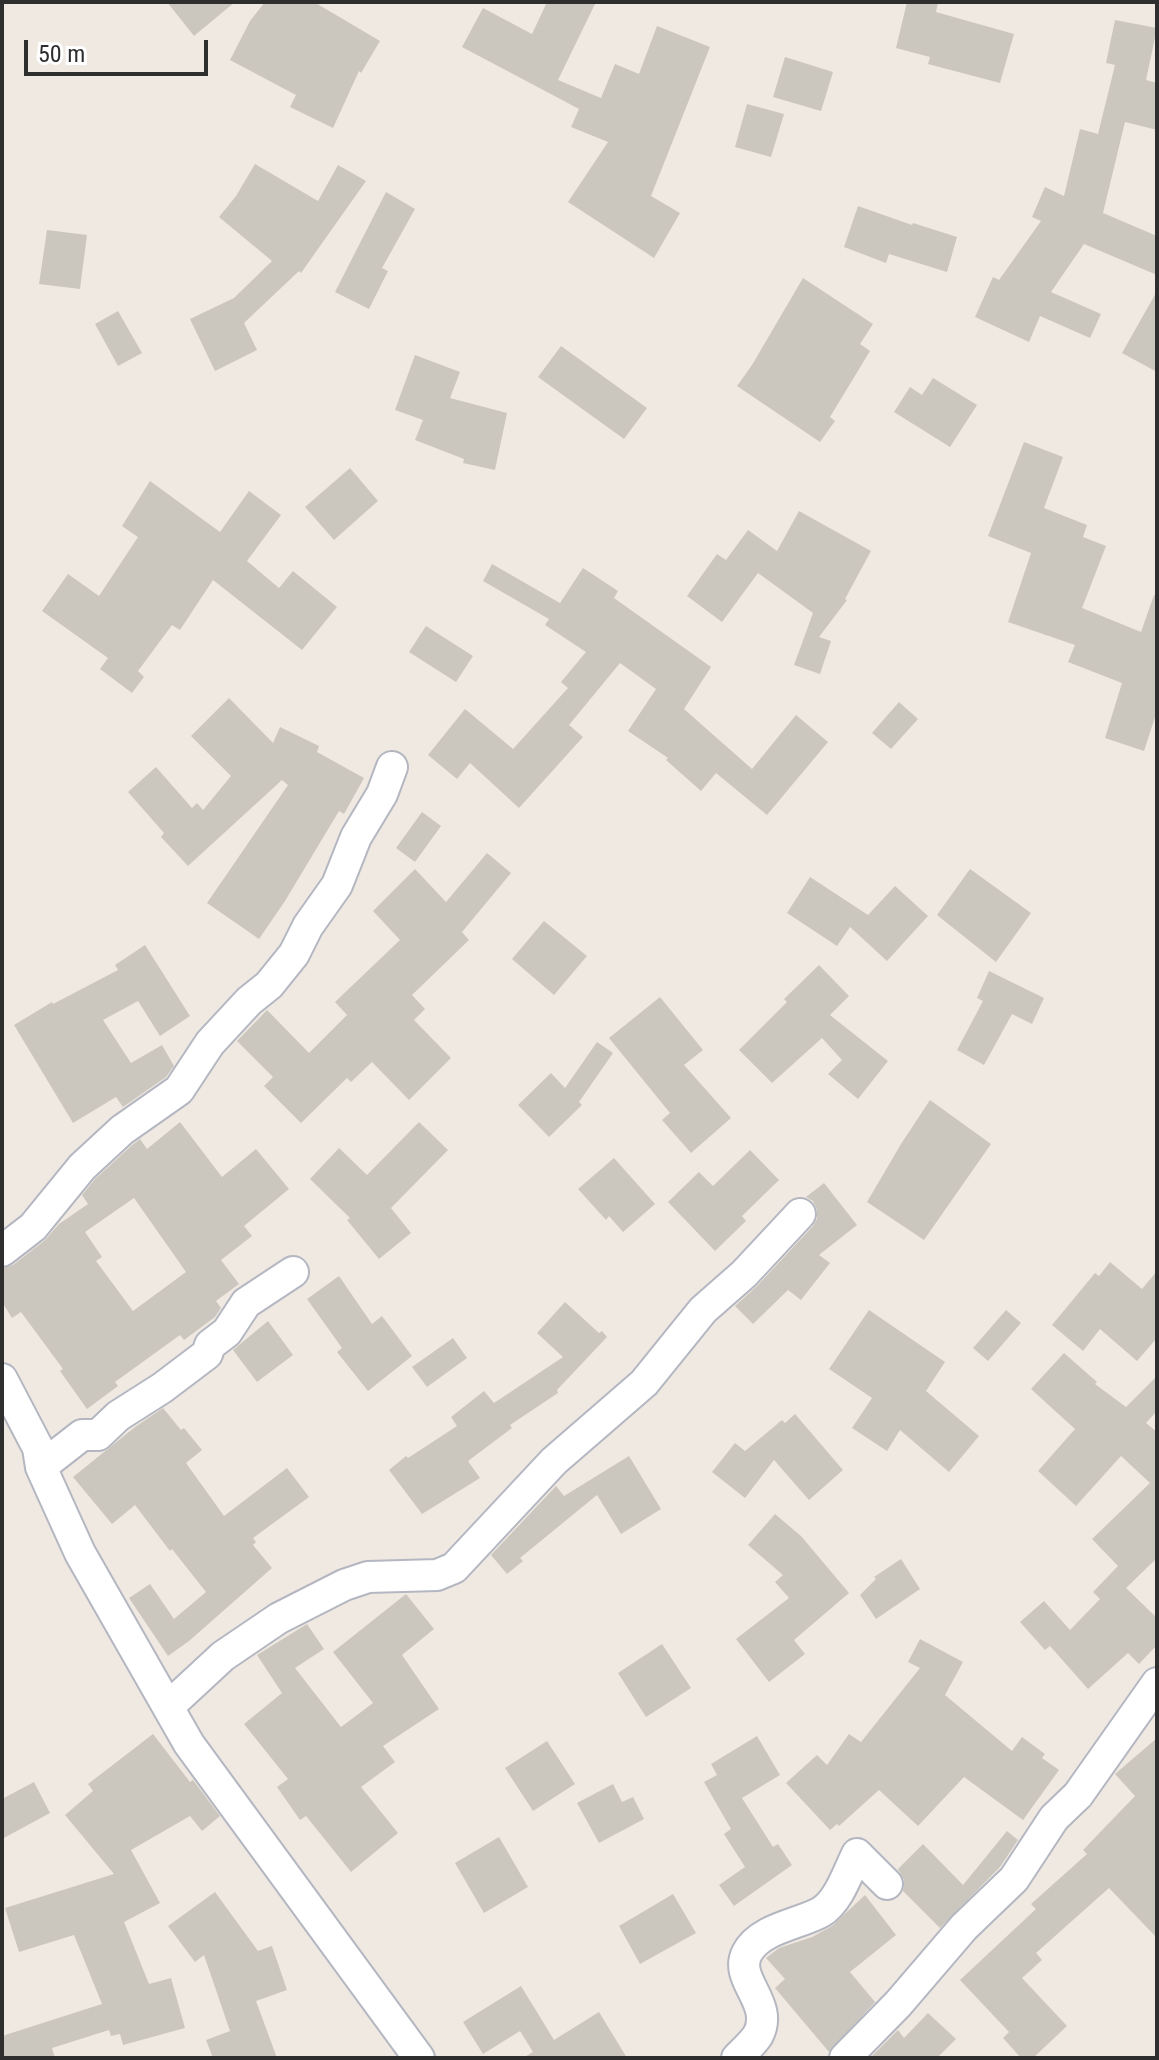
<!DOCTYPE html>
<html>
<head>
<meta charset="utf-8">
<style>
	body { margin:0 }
	#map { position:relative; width:1159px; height:2060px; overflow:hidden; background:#efe9e1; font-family:"Roboto Condensed",sans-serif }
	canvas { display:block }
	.frame { position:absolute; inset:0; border:4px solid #2e2e2e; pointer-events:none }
	.scale { position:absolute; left:24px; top:40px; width:184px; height:36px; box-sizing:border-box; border:4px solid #2e2e2e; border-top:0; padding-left:10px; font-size:24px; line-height:28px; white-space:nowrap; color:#2e2e2e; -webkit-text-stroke:6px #fff; paint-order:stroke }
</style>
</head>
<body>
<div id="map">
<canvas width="1159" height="2060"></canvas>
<div class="frame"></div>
<div class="scale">50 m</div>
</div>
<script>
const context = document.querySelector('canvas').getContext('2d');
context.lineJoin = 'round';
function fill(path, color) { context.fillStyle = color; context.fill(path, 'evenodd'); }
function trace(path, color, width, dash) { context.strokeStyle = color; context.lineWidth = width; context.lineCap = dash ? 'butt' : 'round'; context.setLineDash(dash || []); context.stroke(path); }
fill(new Path2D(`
	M167,2h68l-41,34z
	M265,2h49l66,39 -19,32 -2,-2 -26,57 -43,-21 6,-12 -66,-35 20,-39z
	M547,2h49l-38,78 43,18 14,-34 24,10 18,-48 53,21 -59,149 29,17 -26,45 -86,-56 40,-60 -37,-15 8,-18 -117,-62 21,-39 49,26z
	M907,2h31l-2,10 78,22 -14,49 -72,-19 2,-7 -34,-9z
	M1115,20l42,8 -11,52 11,3v47l-32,-8 -22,91 54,23v39l-73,-31 -33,48 50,22 -11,24 -50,-22 -11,26 -54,-25 18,-40 6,3 42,-59 -9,-4 13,-30 19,9 16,-67 18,5 17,-69 -9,-2z
	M785,57l48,15 -12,39 -48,-14z
	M747,104l37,10 -13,43 -36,-10z
	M255,164l63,37 20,-36 28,16 -65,92 -2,-2 -55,52 13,27 -42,21 -25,-52 44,-21 38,-37 -53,-44 17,-21z
	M386,192l29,17 -33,59 6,3 -19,38 -34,-17z
	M858,206l54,19 1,-2 44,14 -10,35 -58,-18 -3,9 -42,-16z
	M47,230l40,5 -7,54 -41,-5z
	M803,278l70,46 -13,20 10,7 -40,66 5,4 -15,21 -83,-56 15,-21z
	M1157,291v81l-35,-19z
	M118,311l24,42 -24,13 -23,-42z
	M561,346l86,62 -23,31 -86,-62z
	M415,355l45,17 -10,26 57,15 -12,57 -32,-7 1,-4 -49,-19 8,-20 -28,-10z
	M933,378l44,27 -27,42 -56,-35 16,-25 12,8z
	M1024,442l39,15 -19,51 43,17 -4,12 23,9 -24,62 59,24 13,-37 3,1v115l-13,40 -39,-13 17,-55 -54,-21 7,-17 -67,-23 23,-69 -43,-17z
	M350,468l28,33 -44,39 -29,-33z
	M150,481l70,51 29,-41 32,24 -34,46 32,27 14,-17 44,36 -35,43 -89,-70 -33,50 -8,-5 -34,46 6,6 -12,16 -32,-24 8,-11 -66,-47 26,-37 31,22 39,-59 -16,-11z
	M799,511l72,40 -26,48 2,1 -28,37 12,4 -11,33 -26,-9 19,-52 -55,-40 -36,49 -35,-26 30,-42 9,6 22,-30 29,21z
	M492,564l68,39 23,-35 35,23 -4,7 97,69 -27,42 68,60 44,-54 32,27 -61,73 -51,-42 -15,18 -35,-31 2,-2 -40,-27 28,-42 -36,-26 -51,62 14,12 -64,71 -49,-45 -13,16 -29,-24 37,-46 48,40 55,-61 -7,-6 25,-30 -41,-27 4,-6 -66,-38z
	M426,626l47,30 -17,26 -47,-30z
	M229,698l44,45 7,-16 39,19 -2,6 47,26 -20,36 -5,-3 -54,90 -26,38 -52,-36 81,-118 -6,-5 -94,86 -27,-29 3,-4 -36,-41 28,-25 36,41 5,-5 6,7 28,-34 -40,-40z
	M899,702l19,17 -27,30 -19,-16z
	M422,812l19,14 -26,36 -19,-14z
	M487,853l24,20 -49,59 7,8 -57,55 13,14 -11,11 37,38 -42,42 -37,-38 -21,20 -4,-4 -46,45 -37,-37 9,-9 -36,-36 30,-31 42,43 38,-38 -12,-13 65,-62 -27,-29 42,-42 31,33z
	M970,869l61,44 -35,49 -59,-47z
	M810,877l58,38 27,-29 33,30 -41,45 -37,-34 -13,19 -50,-33z
	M544,921l43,35 -33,39 -42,-36z
	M145,945l45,71 -30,20 -22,-35 -35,19 28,43 31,-18 12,21 -8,11 -43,30 -7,-10 -43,26 -59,-98 38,-23 1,2 65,-34 -3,-5z
	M819,965l30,31 -19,19 58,46 -30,38 -30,-25 14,-14 -20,-22 -50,45 -33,-33 48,-48 -3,-3z
	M989,971l55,27 -12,26 -20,-10 -28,51 -27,-15 26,-49 -6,-3z
	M660,997l43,53 -19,15 47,53 -40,35 -29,-33 8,-7 -61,-75z
	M597,1042l16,11 -34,49 3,3 -33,32 -31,-32 33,-32 14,15z
	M930,1100l61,44 -67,96 -57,-38 34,-58z
	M180,1122l42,55 34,-28 33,40 -45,37 8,10 -31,24 18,24 -23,17 5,7 -6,9 -31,23 -4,-5 -65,47 3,4 -31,23 -27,-38 3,-2 -42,-57 -9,6 -10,-16v-33l11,-4 31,-24 15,-17 29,-20 -6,-9 13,-16 36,-33 9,-7 7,10zM134,1198l52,74 -53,39 -37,-50 6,-4 -17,-25z
	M419,1122l29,28 -57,58 20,25 -32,26 -32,-39 3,-2 -40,-39 29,-31 28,27z
	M750,1150l29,30 -37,36 4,5 -31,30 -47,-49 31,-30 14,14z
	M614,1158l41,46 -32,28 -14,-16 -3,4 -28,-31z
	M824,1183l33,42 -38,30 11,8 -29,37 -13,-10 -35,34 -18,-18 22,-20 56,-60 4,-7v-9l-4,-9 -7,-4z
	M1110,1262l32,27 15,-18v67l-20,23 -37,-32 -17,22 -31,-26 43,-52 4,3z
	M339,1276l33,48 10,-8 30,40 -44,35 -31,-39 5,-4 -35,-49z
	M565,1302l34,31 3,-2 5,6 -50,53 1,3 -48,32 2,3 -44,33 12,17 -58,36 -33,-44 17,-14 2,2 49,-32 -6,-9 33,-26 10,12 69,-46 -26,-24z
	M869,1310l76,52 -19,29 53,45 -30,36 -49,-42 -13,21 -35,-23 20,-30 -43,-29z
	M1006,1310l15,13 -33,38 -15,-13z
	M268,1321l25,34 -36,27 -24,-32z
	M453,1338l14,20 -40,29 -15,-20z
	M1064,1353l33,29 -2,2 31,23 31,-31v35l-11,12 11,9v126l-31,30 31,30v27l-18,19 -11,-11 -40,36 -38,-43 -5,4 -25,-28 24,-21 26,29 30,-31 -7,-7 25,-26 -26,-27 58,-56 -29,-27 -45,50 -38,-35 37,-42 -44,-40z
	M163,1408l18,22 3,-2 18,22 -16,13 38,53 63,-48 22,29 -56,41 3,4 -3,3 19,23 -83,73 -21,15 -39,-58 21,-14 24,35 32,-27 -34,-43 -2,2 -35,-46 -23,19 -39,-47 62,-50z
	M795,1414l48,56 -34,30 -35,-40 -29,38 -33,-26 23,-29 10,8 37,-31 3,3z
	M629,1456l32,53 -40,25 -24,-39 -77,63 3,3 -16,13 -16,-19 65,-69 8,10z
	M775,1514l26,22 48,57 -55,47 11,14 -36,28 -33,-43 53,-41 -14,-16 8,-7 -35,-30z
	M901,1559l19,30 -44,30 -16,-24 16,-16 -2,-2z
	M406,1594l28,35 -32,26 37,54 -56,37 12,16 -34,25 37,46 -47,39 -45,-56 -6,4 -23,-33 11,-8 -44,-55 38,-31 -25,-38 50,-31 17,25 -29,19 46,59 32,-24 -40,-51z
	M920,1639l43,23 -18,33 67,56 10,-14 23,17 -3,4 17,12 -36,50 -59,-43 -46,49 -39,-36 -40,36 -2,-2 -7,6 -44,-47 31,-28 10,10 22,-31 12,8 59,-74 -12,-6z
	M662,1644l29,44 -45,29 -28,-44z
	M153,1734l37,48 3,-2 27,36 -18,15 -12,-15 -59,34 29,53 -36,19 25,62 22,-6 14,50 -62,17 -3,-11 -9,2 -2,-6 -57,18 3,10h-53v-22l100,-32 -28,-69 -55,17 -14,-44 109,-34 -49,-59 28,-24 -5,-7z
	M757,1736l23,39 -38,23 31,49 5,-3 14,21 -58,41 -15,-21 26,-18 -21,-33 7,-5 -27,-47 13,-7 -6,-11z
	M1157,1738v200l-48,-50 -73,65 6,7 -20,18 45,48 -34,32h-12l-18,-20 6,-6 -49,-52 76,-71 -5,-5 56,-50 -4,-4 52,-54 -20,-22z
	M547,1741l28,43 -42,27 -28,-43z
	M34,1782l16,31 -48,26v-40z
	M613,1784l9,18 11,-5 11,22 -45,24 -22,-40z
	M1007,1831l11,9 -18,27 -60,61 -37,-37 1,-11 -6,-11 25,-25 40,41z
	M499,1837l29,50 -44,26 -29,-50z
	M215,1892l43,59 14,-5 15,44 -31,11 21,57h-64l-7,-18 24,-9 -26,-76 -9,7 -27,-36z
	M673,1894l23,39 -56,31 -21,-38z
	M865,1895l31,40 -46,37 25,30 -46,50 -54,-64 10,-9 -19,-21 13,-10 33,-11 20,-11z
	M521,1986l33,54 45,-28 28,46h-104l10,-6 -13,-21 -37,23 -20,-32z
	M928,2013l28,26 -19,19h-67l28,-28 6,8z`), '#cbc7bf');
const minor = new Path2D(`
	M2,1251l31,-24 49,-60 40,-37 57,-40 31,-47 39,-42 20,-16 25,-31 14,-28 29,-41 19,-48 26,-43 10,-27
	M2,1379l36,69 3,19 39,86 109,191 230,314
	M41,1467l41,-32h16l20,-19 44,-28 45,-34 3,-9 17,-13 19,-29 47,-31
	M168,1707l55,-51 56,-38 65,-33 24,-8 69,-2 17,-7 100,-107 90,-78 59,-73 41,-36 56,-60
	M737,2058c7,-7 16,-15 21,-23 17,-32 -25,-55 -11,-82 13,-25 53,-29 74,-41 18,-11 27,-40 36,-58l30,30
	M845,2058l53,-54 66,-77 50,-48 40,-61 24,-23 79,-112`);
trace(minor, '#b4b7c1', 34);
trace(minor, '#fff', 30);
</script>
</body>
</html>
